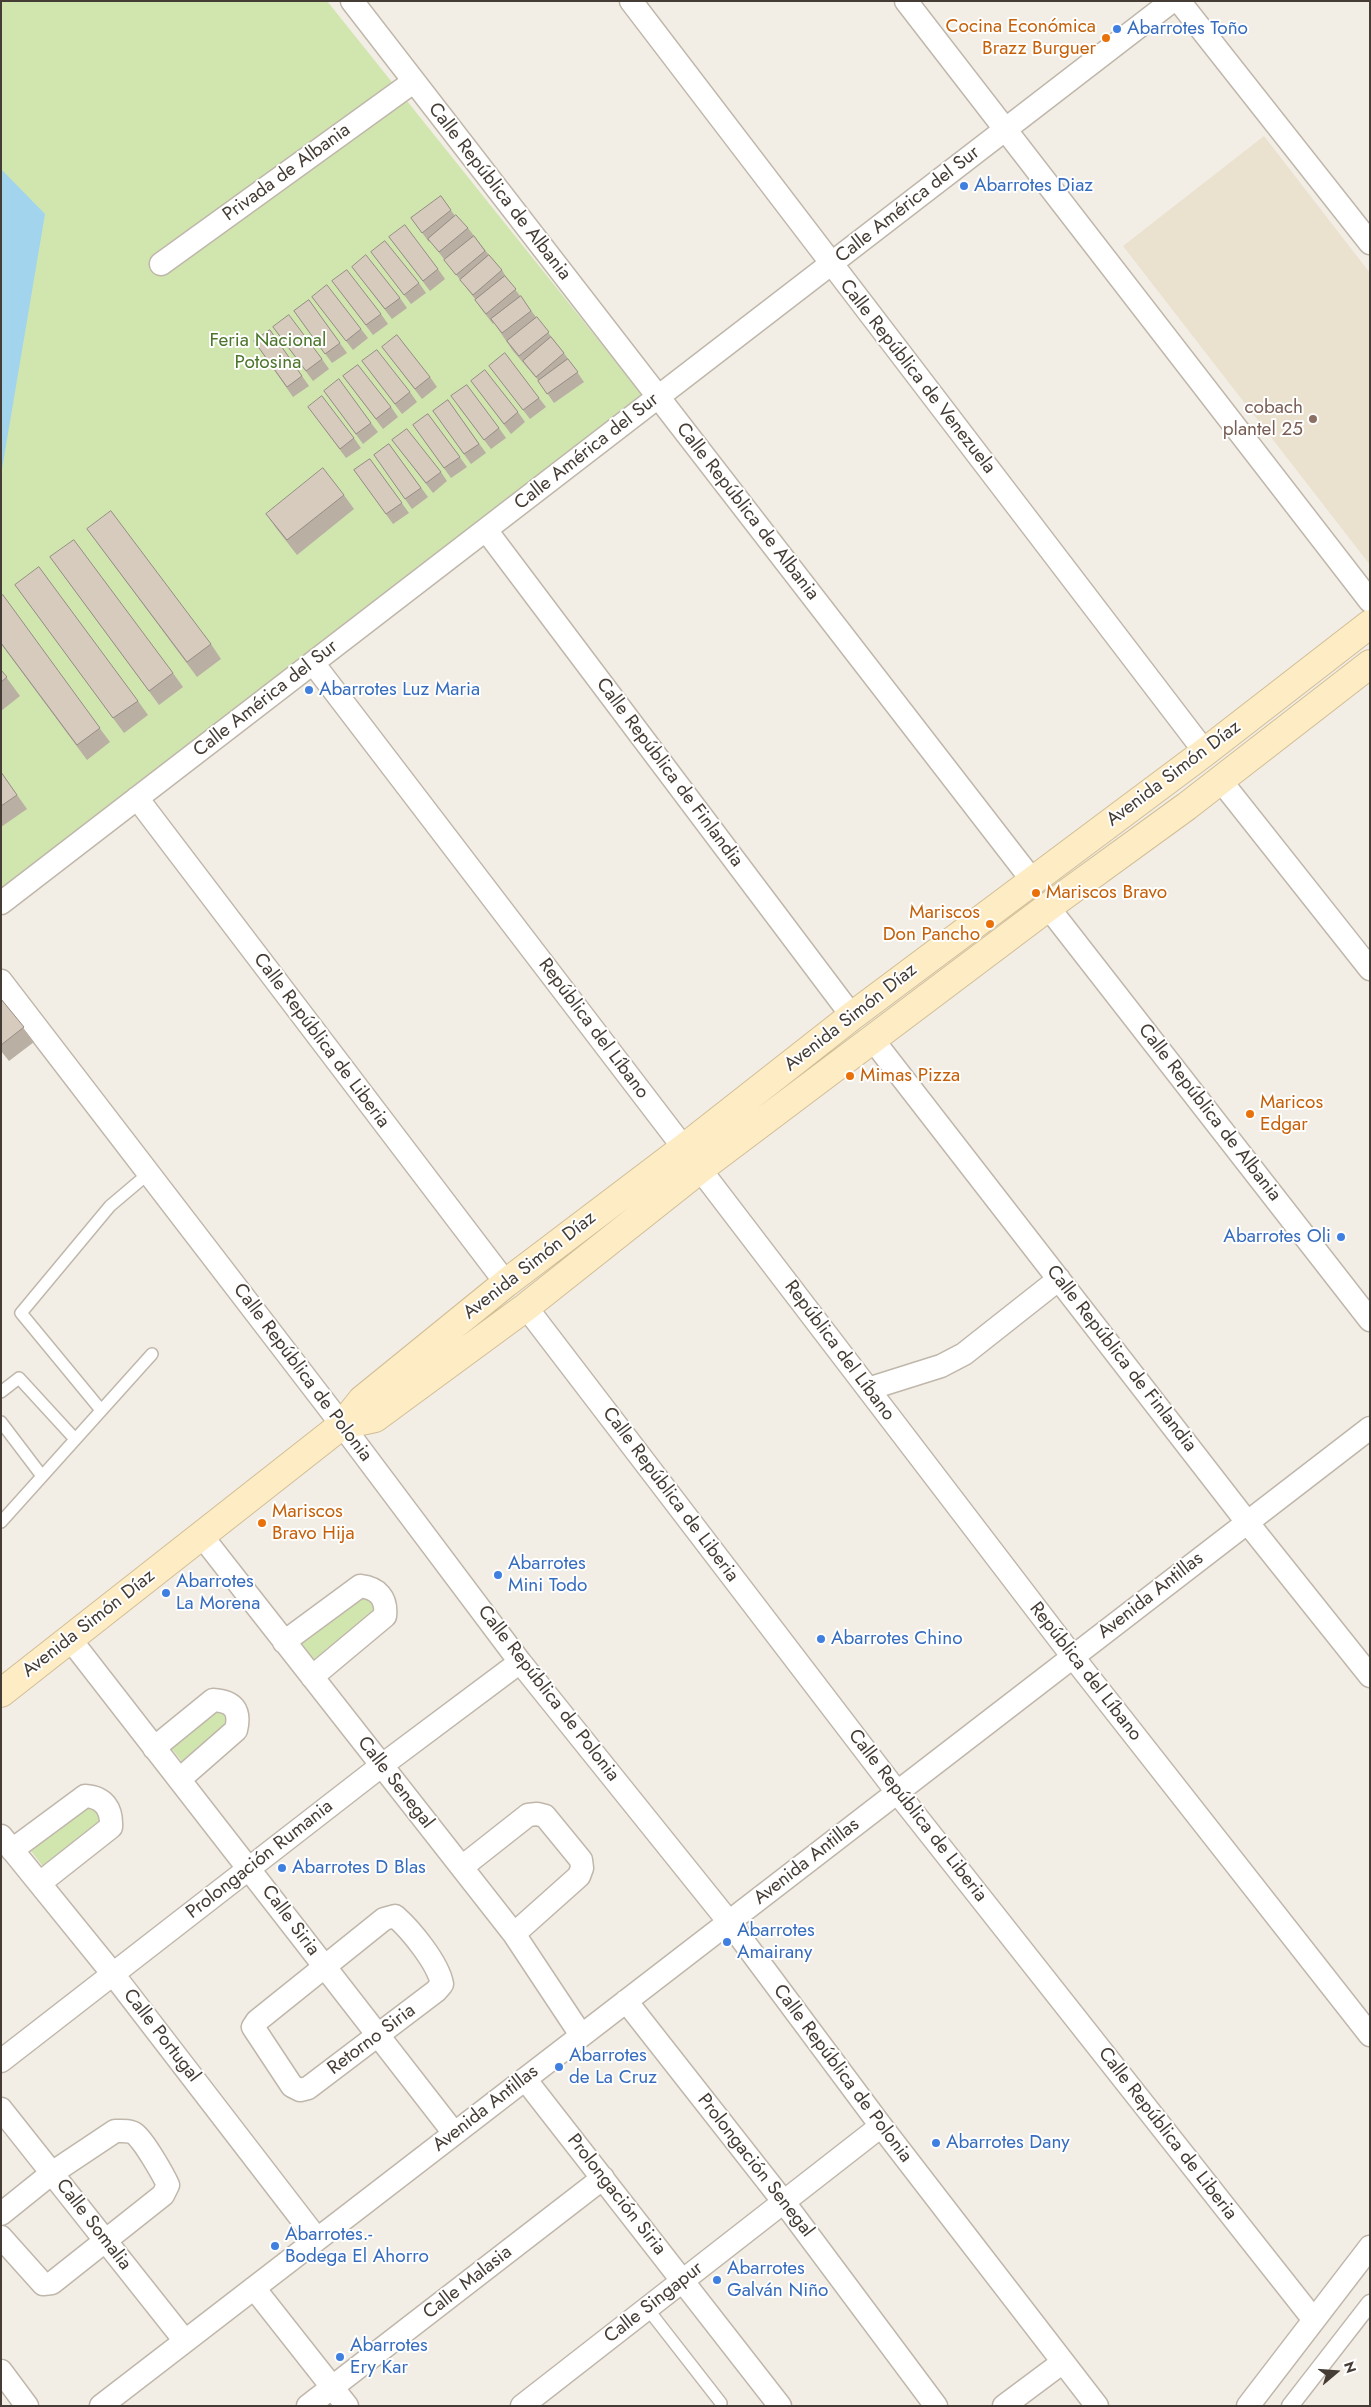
<!DOCTYPE html>
<html>
<head>
<meta charset="utf-8">
<style>
	body { margin:0 }
	#map { position:relative; width:1371px; height:2407px; overflow:hidden; background:#f2ede5; font-family:Jost,sans-serif }
	canvas { display:block }
	.frame { position:absolute; inset:0; border:2px solid #453d35; pointer-events:none }
	.north { position:absolute; left:1311px; top:2347px; width:50px; height:50px; -webkit-text-stroke:4px #fff; paint-order:stroke; rotate:72deg; font-size:14px; font-weight:700; line-height:20px; text-align:center; color:#453d35 }
	.north::after { content:''; display:block; margin:auto; width:18px; height:22px; background:#453d35; clip-path:polygon(50% 0,100% 100%,50% 72%,0 100%) }
</style>
</head>
<body>
<div id="map">
<canvas width="1371" height="2407"></canvas>
<div class="frame"></div>
<div class="north">N</div>
</div>
<script>
const context = document.querySelector('canvas').getContext('2d');
context.lineJoin = 'round';
function fill(path, color) { context.fillStyle = color; context.fill(path, 'evenodd'); }
function trace(path, color, width, dash) { context.strokeStyle = color; context.lineWidth = width; context.lineCap = dash ? 'butt' : 'round'; context.setLineDash(dash || []); context.stroke(path); }
function write(font, color, halo, rows, align = 'center') {
  context.font = font + ' Jost,sans-serif'; context.lineWidth = 4; context.setLineDash([]); context.textBaseline = 'middle'; context.strokeStyle = halo; context.fillStyle = color; for (const [text, x, y, turn = 0] of rows) {
    context.save(); context.translate(x, y); context.rotate((+turn || 0) * Math.PI / 180); context.textAlign = isNaN(turn) ? turn : align; if (halo) context.strokeText(text, 0, 0); context.fillText(text, 0, 0); context.restore();
  }
}
fill(new Path2D(`
	M1264,136l106,137v292l-247,-319z`), '#ebe1cf');
fill(new Path2D(`
	M1,1h326l317,396 -643,495z
	M362,1590l19,20 -64,54 -17,-23z
	M223,1700l15,22 -54,42 -16,-20z
	M92,1805l14,25 -58,43 -17,-22z`), '#d1e6af');
fill(new Path2D(`
	M1,169l44,45 -44,261z`), '#a2d4ee');
const service = new Path2D(`
	M1,1392l18,-14 56,61
	M101,1410l-80,-97 89,-107 39,-33
	M1,1422l41,54
	M1,1522l151,-168
	M647,2308l74,95`);
const pedestrian = new Path2D(`
	M1290,2406l80,-103`);
const minor = new Path2D(`
	M352,1l680,879
	M631,1l574,751
	M906,1l464,600
	M1179,1l191,242
	M161,264l252,-182
	M486,530l366,486
	M313,663l760,994 297,378
	M1221,781l149,188
	M137,798l369,485
	M1,903l1171,-902
	M1048,907l322,413
	M1,981l341,444 178,237 209,260 152,204 216,280
	M873,1040l374,482 123,154
	M526,1307l371,485 417,528
	M868,1389l73,-23 23,-12 95,-75
	M201,1535l313,399 67,101
	M70,1639l384,494
	M284,1642l76,-56c18,2 27,12 25,30l-73,61
	M154,1748l59,-48c20,1 28,10 23,30l-56,49
	M1,1836l112,138 204,265
	M12,1850l73,-54c19,1 27,13 26,31l-71,56
	M462,1867l66,-52 9,-1 8,2 36,44 1,8 -3,8 -65,58
	M395,1916c16,14 43,47 47,68l-6,7 -128,97 -8,2 -8,-4 -39,-59 4,-6 127,-102z
	M626,2001l157,200 153,205
	M1,2061l380,-295 139,-104
	M525,2079l255,327
	M1,2109l184,232
	M1,2214l51,-41 63,-42c6,0 15,-1 20,3 9,7 28,40 33,51l-5,10 -111,88 -9,1 -42,-47
	M254,2288l93,118
	M1,2371l26,35
	M101,2406l1269,-978
	M308,2406l295,-228
	M522,2406l359,-280
	M1004,2406l59,-44
	M1248,2406l122,-159`);
const secondary = new Path2D(`
	M342,1425l33,-7 151,-111 174,-138 348,-262 139,-101 183,-142
	M1,1693l341,-268 20,-25 144,-117 178,-135 168,-132 353,-264 165,-128`);
trace(service, '#c0b7ab', 14);
trace(pedestrian, '#c0b7ab', 19);
trace(minor, '#c0b7ab', 25);
trace(secondary, '#d1be96', 30);
trace(service, '#fff', 11);
trace(pedestrian, '#fff', 16);
trace(minor, '#fff', 22);
trace(secondary, '#fdecc4', 28);
fill(new Path2D(`
	M441,196l14,20 13,12 21,27 13,15 6,10 28,37 28,36 20,29 -30,21 -16,-23 -25,-29 -19,-28 -1,1 -11,-14 -7,-10v-1l-45,-58 -1,1 -18,-24z
	M389,237l49,32 7,10 -15,12z
	M371,252l48,31 7,10 -15,11z
	M352,267l48,31 7,10 -15,11z
	M332,281l49,33 7,10 -15,11z
	M312,297l49,32 7,9 -15,12z
	M309,300l38,53 -15,10 -38,-52z
	M273,327l49,32 7,10 -16,12z
	M270,330l39,56 -16,11 -39,-56z
	M382,347l48,30 7,10 -15,12z
	M362,361l48,31 7,10 -15,12z
	M489,366l50,32 7,9 -16,12z
	M343,376l48,31 7,10 -15,12z
	M471,381l47,31 7,10 -14,12z
	M324,391l47,32 7,9 -15,12z
	M448,400l38,53 -15,11 -38,-53z
	M458,406l41,22 7,10 -15,11z
	M428,414l39,53 -16,11 -38,-53z
	M315,416l39,22 7,10 -15,10z
	M392,440l49,32 6,9 -14,12z
	M389,444l39,53 -16,12 -38,-54z
	M370,459l39,54 -16,11 -39,-54z
	M344,495l10,14 -57,46 -21,-27 -10,-14z
	M87,529l124,115 10,15 -24,18z
	M50,557l123,116 10,14 -24,18z
	M15,585l123,116 10,14 -24,18z
	M1,596l109,146 -23,18 -86,-116z
	M1,670l19,26 -19,15z
	M1,772l26,37 -26,18z
	M1,999l33,43 -25,19 -8,-10z`), '#b9afa3');
const building = new Path2D(`
	M441,196l10,14 -29,23 -11,-15z
	M456,215l12,13 -29,24 -11,-13z
	M405,225l33,44 -15,12 -34,-44z
	M474,236l11,15 -29,24 -12,-15z
	M385,241l34,42 -15,12 -33,-43z
	M366,255l34,43 -15,11 -33,-42z
	M489,255l13,15 -29,25 -13,-15z
	M347,270l34,44 -15,11 -34,-44z
	M505,276l11,13 -30,25 -11,-14z
	M327,285l34,44 -15,12 -34,-44z
	M521,296l10,15 -29,22 -11,-14z
	M309,300l31,43 -15,11 -31,-43z
	M289,315l33,44 -16,12 -33,-44z
	M537,317l12,15 -30,24 -12,-15z
	M270,330l32,46 -15,11 -33,-46z
	M397,335l33,42 -15,12 -33,-42z
	M551,337l13,16 -28,24 -13,-16z
	M377,350l33,42 -15,12 -33,-43z
	M505,353l34,45 -16,12 -34,-44z
	M568,359l10,13 -31,22 -9,-13z
	M358,365l33,42 -15,12 -33,-43z
	M485,370l33,42 -14,12 -33,-43z
	M339,379l32,44 -15,11 -32,-43z
	M467,385l32,43 -15,12 -33,-44z
	M322,396l32,42 -14,11 -32,-42z
	M448,400l31,44 -15,10 -31,-43z
	M428,414l32,43 -16,11 -31,-43z
	M407,429l34,43 -15,11 -34,-43z
	M389,444l32,44 -16,11 -31,-44z
	M370,459l32,44 -16,11 -32,-44z
	M323,468l21,27 -57,45 -21,-26z
	M111,511l100,133 -24,18 -100,-133z
	M74,540l99,133 -24,18 -99,-134z
	M39,567l99,134 -25,17 -98,-133z
	M3,595l97,133 -23,17 -76,-102v-47z
	M1,670l6,7 -6,5z
	M1,772l16,23 -16,11z
	M1,999l23,28 -23,18z`);
fill(building, '#d7cbbe');
trace(building, '#968e85', 1);
for (const [x, y, r, color] of [
	[1117,29,5,"#3f7fe0"],
	[1106,38,5,"#e8710a"],
	[964,186,5,"#3f7fe0"],
	[1313,419,5,"#8d6e63"],
	[309,690,5,"#3f7fe0"],
	[1036,893,5,"#e8710a"],
	[990,924,5,"#e8710a"],
	[850,1076,5,"#e8710a"],
	[1250,1114,5,"#e8710a"],
	[1341,1237,5,"#3f7fe0"],
	[262,1523,5,"#e8710a"],
	[498,1575,5,"#3f7fe0"],
	[166,1593,5,"#3f7fe0"],
	[821,1639,5,"#3f7fe0"],
	[282,1868,5,"#3f7fe0"],
	[727,1942,5,"#3f7fe0"],
	[559,2067,5,"#3f7fe0"],
	[936,2143,5,"#3f7fe0"],
	[275,2246,5,"#3f7fe0"],
	[717,2280,5,"#3f7fe0"],
	[340,2357,5,"#3f7fe0"]
]) { const dot = new Path2D(); dot.arc(x, y, r, 0, 2 * Math.PI); context.fillStyle = color; context.fill(dot); trace(dot, '#fff', 2); }
write('19px', '#c56008', '#fff', [
	["Cocina Económica",1096,27,"right"],
	["Brazz Burguer",1096,49,"right"],
	["Mariscos Bravo",1046,893],
	["Mariscos",980,913,"right"],
	["Don Pancho",980,935,"right"],
	["Mimas Pizza",860,1076],
	["Maricos",1260,1103],
	["Edgar",1260,1125],
	["Mariscos",272,1512],
	["Bravo Hija",272,1534]
], 'left');
write('19px', '#366cbe', '#fff', [
	["Abarrotes Toño",1127,29],
	["Abarrotes Diaz",974,186],
	["Abarrotes Luz Maria",319,690],
	["Abarrotes Oli",1331,1237,"right"],
	["Abarrotes",508,1564],
	["Mini Todo",508,1586],
	["Abarrotes",176,1582],
	["La Morena",176,1604],
	["Abarrotes Chino",831,1639],
	["Abarrotes D Blas",292,1868],
	["Abarrotes",737,1931],
	["Amairany",737,1953],
	["Abarrotes",569,2056],
	["de La Cruz",569,2078],
	["Abarrotes Dany",946,2143],
	["Abarrotes.-",285,2235],
	["Bodega El Ahorro",285,2257],
	["Abarrotes",727,2269],
	["Galván Niño",727,2291],
	["Abarrotes",350,2346],
	["Ery Kar",350,2368]
], 'left');
write('19px', '#453d35', '#fff', [
	["Privada de Albania",287,173,-36],
	["Calle República de Albania",499,192,52],
	["Calle América del Sur",908,205,-38],
	["Calle República de Venezuela",917,377,52],
	["Calle América del Sur",587,452,-38],
	["Calle República de Albania",747,512,52],
	["Calle América del Sur",266,699,-38],
	["Calle República de Finlandia",669,773,53],
	["Avenida Simón Díaz",1174,774,-37],
	["Avenida Simón Díaz",851,1018,-38],
	["República del Líbano",593,1029,53],
	["Calle República de Liberia",321,1041,53],
	["Calle República de Albania",1209,1113,52],
	["Avenida Simón Díaz",530,1266,-38],
	["República del Líbano",839,1351,53],
	["Calle República de Finlandia",1121,1359,52],
	["Calle República de Polonia",302,1373,53],
	["Calle República de Liberia",670,1495,53],
	["Avenida Antillas",1151,1596,-38],
	["Avenida Simón Díaz",89,1624,-38],
	["República del Líbano",1085,1672,52],
	["Calle República de Polonia",548,1694,52],
	["Calle Senegal",395,1783,52],
	["Calle República de Liberia",917,1816,52],
	["Prolongación Rumania",260,1860,-38],
	["Avenida Antillas",807,1862,-38],
	["Calle Siria",290,1921,53],
	["Calle Portugal",161,2036,52],
	["Retorno Siria",372,2040,-37],
	["Calle República de Polonia",842,2074,53],
	["Avenida Antillas",486,2109,-38],
	["Calle República de Liberia",1167,2134,52],
	["Prolongación Senegal",755,2166,52],
	["Prolongación Siria",616,2195,52],
	["Calle Somalia",93,2225,52],
	["Calle Malasia",468,2283,-38],
	["Calle Singapur",654,2303,-38]
]);
write('19px', '#4b752a', '#fff', [
	["Feria Nacional",268,341],
	["Potosina",268,363]
]);
write('19px', '#785e54', '#fff', [
	["cobach",1303,408],
	["plantel 25",1303,430]
], 'right');
</script>
</body>
</html>
